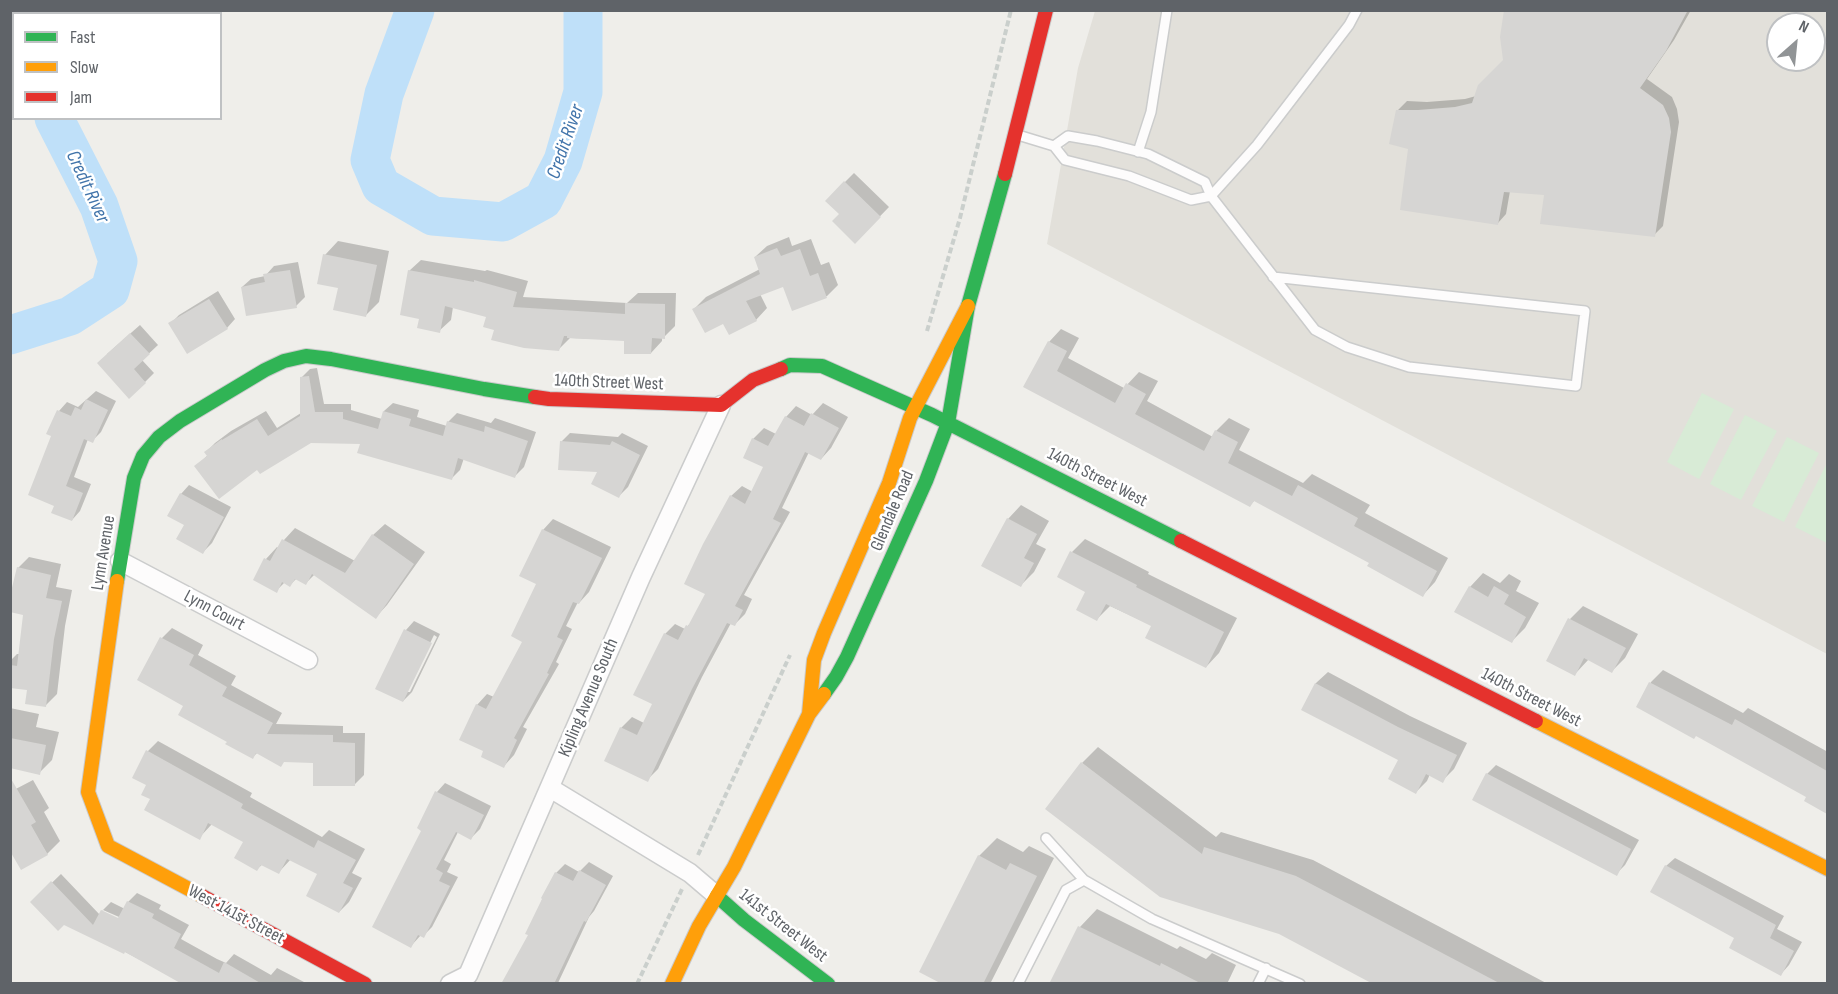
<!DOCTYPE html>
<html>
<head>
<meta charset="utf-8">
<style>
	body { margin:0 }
	#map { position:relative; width:1838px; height:994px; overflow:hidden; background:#efeeea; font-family:"Sofia Sans Condensed",sans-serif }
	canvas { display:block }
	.frame { position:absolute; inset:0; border:12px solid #5f6368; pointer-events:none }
	.legend { position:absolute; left:12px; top:12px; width:210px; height:108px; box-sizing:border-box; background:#fff; border:2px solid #bfc1c3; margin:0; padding:8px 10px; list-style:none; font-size:18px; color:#5f6368 }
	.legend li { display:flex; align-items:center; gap:12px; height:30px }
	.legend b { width:30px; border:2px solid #bfc1c3 }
	.north { position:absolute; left:1766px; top:12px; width:60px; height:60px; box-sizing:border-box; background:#fff; border:2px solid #bfc1c3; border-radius:50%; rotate:27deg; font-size:16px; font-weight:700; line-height:24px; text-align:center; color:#5f6368 }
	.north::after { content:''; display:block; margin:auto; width:21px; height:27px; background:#919496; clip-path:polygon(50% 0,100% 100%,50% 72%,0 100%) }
</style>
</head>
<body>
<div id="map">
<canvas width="1838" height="994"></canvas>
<div class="frame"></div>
<ul class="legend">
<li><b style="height:8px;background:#30b455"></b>Fast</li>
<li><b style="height:8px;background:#ff9f0a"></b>Slow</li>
<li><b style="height:8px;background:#e5322d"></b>Jam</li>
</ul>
<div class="north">N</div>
</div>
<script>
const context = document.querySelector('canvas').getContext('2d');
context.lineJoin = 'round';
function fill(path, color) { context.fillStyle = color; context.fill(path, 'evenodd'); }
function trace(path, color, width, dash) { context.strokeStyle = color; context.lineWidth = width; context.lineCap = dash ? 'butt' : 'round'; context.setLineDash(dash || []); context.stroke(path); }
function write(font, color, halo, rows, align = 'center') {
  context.font = font + ' "Sofia Sans Condensed",sans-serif'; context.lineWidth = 5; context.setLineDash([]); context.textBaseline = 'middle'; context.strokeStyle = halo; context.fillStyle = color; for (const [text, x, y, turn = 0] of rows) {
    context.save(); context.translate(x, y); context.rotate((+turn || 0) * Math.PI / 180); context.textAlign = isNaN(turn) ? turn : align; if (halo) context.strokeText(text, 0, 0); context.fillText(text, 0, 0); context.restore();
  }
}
fill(new Path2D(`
	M1095,11h732v643l-780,-410 31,-176zM1778,24h36v36h-36z`), '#e2e0da');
fill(new Path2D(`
	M1702,393l32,16 -35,70 -32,-17z
	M1745,415l32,16 -36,69 -31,-16z
	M1787,437l32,16 -35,69 -32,-16z
	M1827,463l1,79 -1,1 -32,-16z`), '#d8ebd6');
fill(new Path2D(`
	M1506,10h185l-17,30 -27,39 25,18 5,12 2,13 -16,104 -9,9 -108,-41 -36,-3 -4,23 -8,9 -100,-113 9,-9 20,1 38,-3 11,-3 28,-35z
	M854,173l35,34 -34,35 -14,-28 -14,-14z
	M789,237l3,9 19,-7 10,26 8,-3 9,23 -11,11 -34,13 -9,-24 -24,9 7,14 -11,12 -32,2 -30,-13 12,-12 54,-28 -5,-12 12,-11z
	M338,241l51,10 -10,51 -13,13 -27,-28 -14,-32z
	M421,260l64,11 2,-1 41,11 -5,16 104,6 11,-10h38l-1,33 -11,11h-2v4l-11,12 -25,-13 -56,-2 -11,11 -63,-21 -8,-12 -35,-9 -2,13 -12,11 -18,-14 -12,-46z
	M298,262l7,35 -9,9 -54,-19 9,-8 14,-3 9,-10z
	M218,291l17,28 -8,9 -57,-4 9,-9z
	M140,325l18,20 -16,15 12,13 -9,9 -38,-28z
	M1061,329l18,9 -11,20 56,30 15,-16 19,9 -11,20 66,36 3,-6 13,-13 21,11 -11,21 64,33 9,-9 58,31 -5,8 83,45 -13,24 -12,13 -52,-33 -116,-62 -5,5 -225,-119 24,-44z
	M317,368l7,36h27v6l31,9 2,-8 9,-8 26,7 -2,7 30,9 1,-4 9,-9 34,10 4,-5 41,14 -12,35 -9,9 -51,-18 -4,12 -8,8 -90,-36h-51l-53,26 -62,-2 12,-11 -2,-3 9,-9 16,-12 35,-20 11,17 24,-15 1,-36 8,-8z
	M96,391l20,10 -15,31 -9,9 -4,-2 -14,38 17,7 -11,27 -8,9 -16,-15 -3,-70 6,-24 8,-9 11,5z
	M823,403l25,14 -17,31 -10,11 -12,-7 -27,56 8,4 -46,83 8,4 -7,15 -11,11 -3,-2 -29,54 -44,92 -11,11 -26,-52 11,-11 12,6 10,-19 11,-70 10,-10 10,5 9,-10 13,-26 24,-97 11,-10 11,6 12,-25 -12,-28 11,-11 12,6 10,-17 10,-11 16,9z
	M570,433l48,4 4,-4 26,13 -20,41 -9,9 -20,-25 -38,-29z
	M189,485l42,22 -19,36 -9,9 -17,-27 -5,-31z
	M1021,505l28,16 -13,23 10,5 -12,23 -14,14 -12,-67z
	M553,519l58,28 -22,45 -10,11 -1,-1 -12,24 6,3 -16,33 3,2 -36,63 4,2 -13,26 -10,11 -19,-15 -8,-46 10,-11 7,3 30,-56 14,-58 5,-53z
	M385,524l40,28 -38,53 -11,12 -61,-43 -9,9 -9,-5 -7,7 -5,-3 -9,9 -10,-32 11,-12 2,1 5,-8 11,-12 60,33 18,-26z
	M1085,539l64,33 -1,2 89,44 -18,35 -13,14 -53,-41 -43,-20 -13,13 -25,-67z
	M29,557l32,7 -5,23 16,3 -7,36 -8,68 -11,11 -18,-16 -18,-2v-26l7,-7h3l4,-41 -6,-45z
	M1483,573l17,10 9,-9 12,7 -5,10 23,12 -14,25 -13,13 -42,-54z
	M1583,606l55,28 -13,24 -13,13 -23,-12 -14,15 -5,-55z
	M414,621l26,13 -28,58 -9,9 3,-71zM434,635l3,2 -27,55h-4z
	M172,628l31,17 -5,10 38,21 -5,9 51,28 -6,11 67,2v7h22l-1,42 -10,10 -39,-24 -58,-8 -4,4 -24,-16 -44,-36 -46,-25 23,-42z
	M1663,670l80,43 5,-5 80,44v60l-22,-12 2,-4 -112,-61 -58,-28 13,-25z
	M1328,672l82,44 57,27 -13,26 -12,12 -12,-7 -3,7 -11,11 -16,-33 -97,-50 13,-26z
	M10,708l29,6 -3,13 23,5 -7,28 -13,13 -29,-6z
	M158,741l94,52 -2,4 72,40 7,-7 36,19 -13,24 10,5 -13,24 -10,10 -20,-39 -28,-14 -12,13 -16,-8 -6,5 -12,-28 -33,-17 -13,14 -47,-39 -4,-14v-34z
	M1098,747l118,90 5,-5 92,28 235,124h-171l-97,-51 -198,-170z
	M1496,765l143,75 -14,25 -9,9 -129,-100z
	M33,780l16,28 -5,4 16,29 -13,13 -37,-62z
	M445,783l46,23 -11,23 -9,9 -13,-6 -14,28 7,4 -4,8 11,5 -26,50 -9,9 -2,-1 -10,11 12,-116 -4,-2 18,-36z
	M997,838l26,14 6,-6 25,12 -64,126h-45l34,-128z
	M1675,858l109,58 -7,13 25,13 -13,23 -8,9 -45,-36 -70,-72z
	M589,862l24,14 -19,35 -5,6 -31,66 1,1h-56l27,-50 13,-37 13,-24 9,-9 14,8z
	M61,874l39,41 3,-5v3l21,10 2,-3 -23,-10 8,-8 14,7 3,-7 9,-9 24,12 -2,4 30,16 -8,14 36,20 9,4 8,-9 37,21 6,-7 27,14 -1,2h-118l-153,-82z
	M1097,909l80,40 3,-3 26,13 6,-6 24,12 -9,19h-176l29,-57z`), '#0003');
trace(new Path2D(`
	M415,10l-31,84 -14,66 11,26 52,30 70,6 40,-22 20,-39 20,-69v-82
	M10,24l4,3
	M10,335l60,-19 40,-26 8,-29 -19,-55 -45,-88`), '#bfe0f9', 39);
fill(new Path2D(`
	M1504,10h184l-22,41 -26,37 23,17 6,13 2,14 -16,105 -115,-13 4,-29 -40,-3 -6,33 -98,-15 8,-61 -19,-5 7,-34h22l37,-3 17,-4 6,-18 25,-25 -3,-23z
	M844,181l37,36 -26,27 -23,-23 7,-7 -14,-13z
	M777,248l4,8 19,-7 10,27 8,-3 9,25 -35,13 -9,-24 -37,14 11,20 -28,14 -6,-11 -18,9 -13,-24 68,-35 -6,-17z
	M323,254l54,11 -11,52 -33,-7 5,-22 -21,-4z
	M290,270l7,38 -51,8 -5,-29 24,-5 -2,-8z
	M408,270l66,12v-2l43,12 -4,15 112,7v-11l40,1v35l-13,-1 -1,16h-27v-13l-57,-3v-2h-3l-5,15 -35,-3 -33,-8 3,-10 -11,-3 3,-10 -41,-11 -5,27 -23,-5 2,-9 -19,-4z
	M209,299l19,30 -41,25 -19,-31z
	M130,333l20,21 -16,15 12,14 -17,16 -32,-36z
	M1048,341l19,10 -10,20 58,32 11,-20 20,11 -11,20 69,37 11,-21 23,12 -10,21 64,33 6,-11 60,33 -4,8 83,45 -14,26 -56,-31 2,-3 -115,-62 -4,6 -227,-120z
	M309,376l6,36h28v7l35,10 5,-18 28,8 -2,7 34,10 4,-15 37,11 1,-6 43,15 -13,37 -57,-20 -6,22 -95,-27 3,-9 -49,-1 -51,31 -3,-4 -38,29 -25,-33 13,-10 -3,-4 18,-13v1l35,-21 11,17 32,-20v-39z
	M86,399l22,11 -15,33 -9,-4 -18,47 17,7 -11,28 -21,-8 3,-7 -26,-11 23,-59 -5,-2 11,-24 14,6 4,-9 6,3z
	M811,413l28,15 -18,32 -16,-8 -32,67 8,4 -46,83 8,4 -8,16 -8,-3 -35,66 -44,93 -44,-21 16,-34 17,8 15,-31 -19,-9 31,-62 14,7 8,-15 2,1 17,-32 -21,-10 19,-40 27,-49 15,9 18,-37 -20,-9 9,-20 16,8 17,-30 19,10z
	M560,441l50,4 2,-4 28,14 -21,43 -28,-14 6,-12 -39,-2z
	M180,493l44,24 -21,37 -27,-15 8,-14 -17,-9z
	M1007,518l30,16 -13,24 10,5 -13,24 -40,-21z
	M542,529l60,29 -23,46 -6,-2 -16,35 6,3 -16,33 2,1 -35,64 3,2 -13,28 -23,-11 2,-6 -24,-11 17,-36 10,5 36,-67 -11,-6 25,-52 -17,-8z
	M372,534l42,30 -38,55 -64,-45 -6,11 -11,-6 -5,8 -8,-5 -5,11 -24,-13 11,-22 6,3 12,-22 63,34z
	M1070,551l67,34 -1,2 88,45 -18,36 -61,-30 6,-12 -45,-22 -9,17 -21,-11 9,-18 -28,-15z
	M17,567l34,8 -5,23 16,3 -8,38 -8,68 -21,-3 2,-14 -17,-2v-23l7,1 6,-51 -13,-3v-16z
	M1469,586l19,11 6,-11 15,9 -5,9 22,13 -14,26 -58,-31z
	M1568,618l58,30 -14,25 -28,-15 -9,18 -29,-15z
	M404,629l28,14 -29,59 -28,-13z
	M160,637l34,18 -5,10 38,22 -5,9 51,27 -6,11 66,1v7l22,1v43h-42v-23l-29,-1 -3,5 -25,-14 -3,6 -28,-15 2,-2 -49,-27 5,-9 -46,-26z
	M1649,682l83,43 3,-6 92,52v43l-23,-13 2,-4 -110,-61 -2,3 -58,-32z
	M1315,683l83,44 59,28 -14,28 -17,-9 -10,20 -28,-15 10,-19 -97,-50z
	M10,738l36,7 -6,30 -30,-7z
	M146,750l97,54 -2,4 73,40 4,-8 38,20 -13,23 10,5 -14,25 -33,-17 11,-22 -30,-15 -8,15 -18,-9 -4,6 -23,-13 9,-16 -35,-19 -8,17 -56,-30 6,-11 -9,-4 5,-10 -14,-7z
	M1081,762l121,92 2,-7 92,29 205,108h-128l-94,-50 -119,-37 -115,-88z
	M1486,773l145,76 -14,27 -145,-76z
	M10,777l26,45 -5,3 17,30 -27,15 -11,-19z
	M435,791l49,24 -13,25 -15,-8 -20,37 7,4 -4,8 11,5 -26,52 -6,-3 -7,13 -39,-21 49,-96 -4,-3z
	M978,855l28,15 4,-7 27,13 -54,108h-41l-23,-12z
	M1665,865l111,60 -6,13 24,13 -13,25 -52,-28 5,-10 -84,-46z
	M579,870l27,15 -20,37 -2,-1 -30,63h-53l27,-49 -3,-1 17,-35 -1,-1 14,-26 18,9z
	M51,881l42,44 8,-15 17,8 9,-17 27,13 -2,4 29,16 -7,14 45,25 5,-11 38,22h-80l-57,-32 -1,2 -60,-29 -6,6 -28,-29z
	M1078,926l82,40 1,-3 41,21h-153z`), '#d6d5d3');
const lane = new Path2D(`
	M1018,135l36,11 11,14 64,16 62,24 20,-4 -6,-14 -57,-28 -51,-13 -29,-5 -14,10
	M1138,152l13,-40 16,-102
	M1273,277l312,34 -9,75 -167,-19 -62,-20 -32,-17 -104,-134 46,-51 92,-120 8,-15
	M1046,838l38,42 68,39 148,65
	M1018,984l48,-94 18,-10
	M1258,984l8,-16`);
const street = new Path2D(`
	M120,561l188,99
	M550,788l140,85 27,23
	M450,984l18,-9 173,-398 80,-172`);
const fast = new Path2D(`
	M781,369l9,-4 32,1 110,49 249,126
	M117,581l17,-103 9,-22 16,-19 21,-16 85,-51 19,-9 22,-5 25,3 153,30 51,8
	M824,694l12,-17 11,-20 79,-176 22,-58 20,-117 37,-132
	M717,896l27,24 84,64`);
const slow = new Path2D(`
	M117,581l-29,211 20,54 94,50
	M824,694l-15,20 5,-54 10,-27 65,-150 21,-65 58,-112
	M1536,721l292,148
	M672,984l27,-58 35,-59 75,-153`);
const jam = new Path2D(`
	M1005,174l41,-164
	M535,397l14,2 172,6 32,-25 28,-11
	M1181,541l355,180
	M202,896l163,88`);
trace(lane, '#cbcccc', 12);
trace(street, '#cbcccc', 21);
trace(fast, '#cacacb', 16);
trace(slow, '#cacacb', 16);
trace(jam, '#cacacb', 16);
trace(new Path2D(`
	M927,331l33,-113 51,-208
	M698,855l92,-200
	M637,984l45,-95`), '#cacfcc', 4, [6, 3]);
trace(lane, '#fdfcfc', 9);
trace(street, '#fdfcfc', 18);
trace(fast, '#30b455', 14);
trace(slow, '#ff9f0a', 14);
trace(jam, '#e5322d', 14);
write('18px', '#5f6368', '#fff', [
	["140th Street West",609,383,2],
	["140th Street West",1097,478,27],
	["Glendale Road",893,511,-67],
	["Lynn Avenue",104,553,-81],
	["Lynn Court",214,611,28],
	["Kipling Avenue South",589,698,-67],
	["140th Street West",1531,698,27],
	["West 141st Street",236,915,28],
	["141st Street West",783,926,38]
]);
write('italic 20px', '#4174aa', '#fff', [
	["Credit River",566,142,-71],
	["Credit River",87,187,65]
]);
</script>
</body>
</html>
